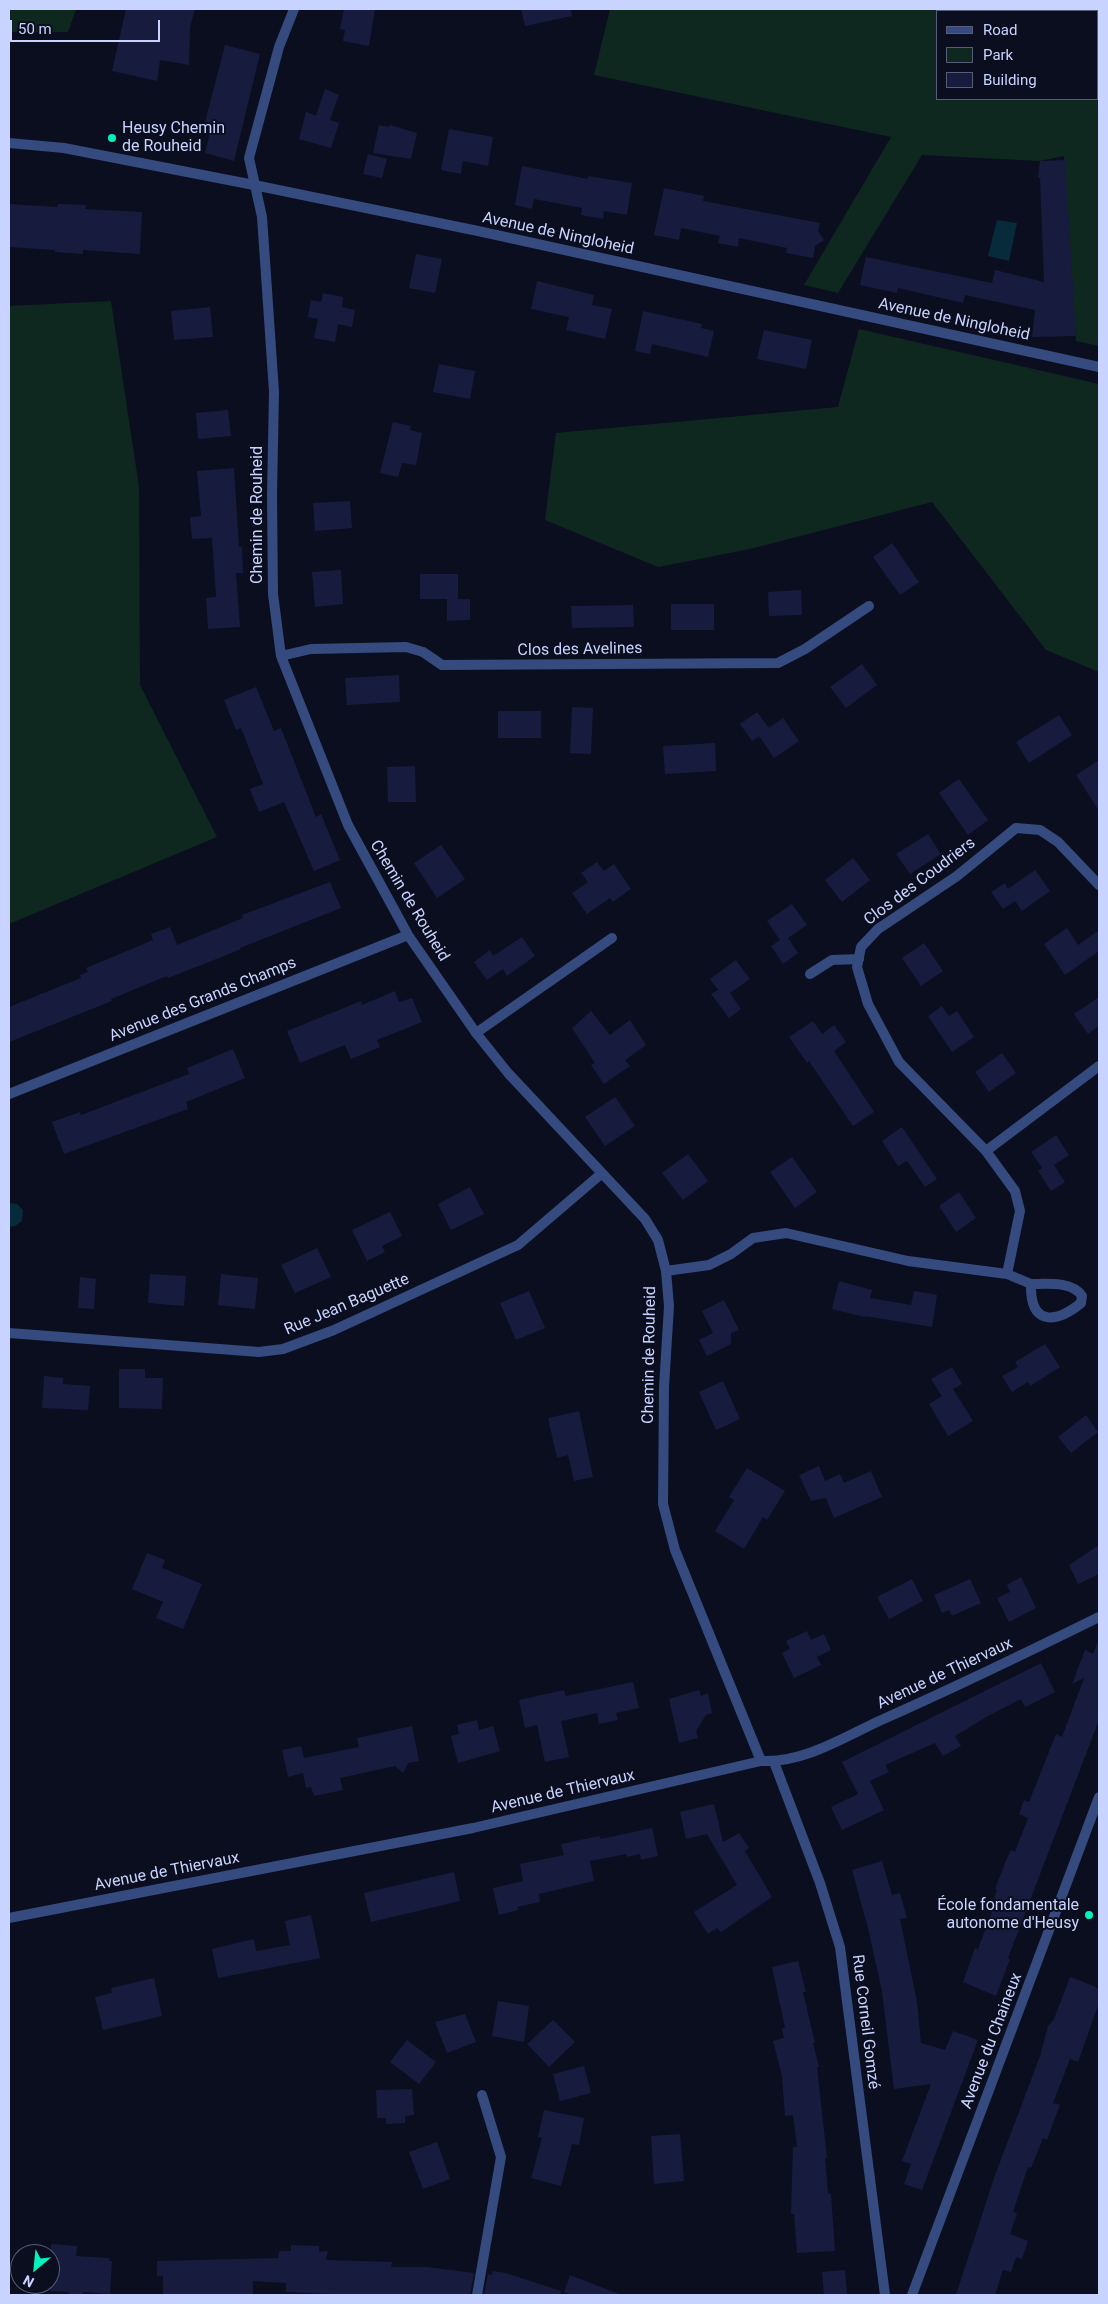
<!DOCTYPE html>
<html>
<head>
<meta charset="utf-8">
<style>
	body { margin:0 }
	#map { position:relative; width:1108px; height:2304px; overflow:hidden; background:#0b0e1e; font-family:Roboto,sans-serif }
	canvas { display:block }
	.frame { position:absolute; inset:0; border:10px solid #c8d4ff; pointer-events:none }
	.legend { position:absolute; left:936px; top:10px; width:162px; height:90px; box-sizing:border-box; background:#0b0e1e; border:1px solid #575d78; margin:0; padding:6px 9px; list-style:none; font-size:15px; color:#c8d4ff }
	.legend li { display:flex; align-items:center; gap:10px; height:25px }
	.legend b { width:25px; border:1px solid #575d78 }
	.north { position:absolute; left:10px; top:2244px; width:50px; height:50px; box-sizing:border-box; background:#0b0e1e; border:1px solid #575d78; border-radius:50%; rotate:208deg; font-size:14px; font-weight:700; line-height:20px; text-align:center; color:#c8d4ff }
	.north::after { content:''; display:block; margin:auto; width:18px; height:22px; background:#00f3bc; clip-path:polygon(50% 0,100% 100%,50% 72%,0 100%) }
	.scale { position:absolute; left:10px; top:20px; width:150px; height:22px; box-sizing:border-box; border:2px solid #c8d4ff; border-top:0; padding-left:6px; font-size:15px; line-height:18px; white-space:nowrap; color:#c8d4ff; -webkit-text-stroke:4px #0b0e1e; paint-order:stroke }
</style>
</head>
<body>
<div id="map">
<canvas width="1108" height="2304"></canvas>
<div class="frame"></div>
<ul class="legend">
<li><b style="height:6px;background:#354a7f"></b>Road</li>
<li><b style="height:14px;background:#0e281f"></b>Park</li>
<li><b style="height:14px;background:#171c3f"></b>Building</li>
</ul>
<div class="north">N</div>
<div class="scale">50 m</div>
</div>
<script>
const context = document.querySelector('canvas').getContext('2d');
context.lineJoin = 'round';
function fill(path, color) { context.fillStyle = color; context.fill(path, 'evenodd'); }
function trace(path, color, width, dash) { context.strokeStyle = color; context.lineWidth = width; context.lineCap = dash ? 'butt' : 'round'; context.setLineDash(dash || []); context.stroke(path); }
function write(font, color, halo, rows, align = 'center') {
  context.font = font + ' Roboto,sans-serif'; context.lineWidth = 4; context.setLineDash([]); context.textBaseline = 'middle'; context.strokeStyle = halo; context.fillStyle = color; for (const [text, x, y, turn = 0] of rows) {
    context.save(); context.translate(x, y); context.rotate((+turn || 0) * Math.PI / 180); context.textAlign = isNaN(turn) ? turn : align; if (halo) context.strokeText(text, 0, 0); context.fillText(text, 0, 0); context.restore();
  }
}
fill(new Path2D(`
	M9,9h67l-8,23h-59z
	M610,9h489v337l-23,-5 -12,-185 -24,5 -118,-6 -84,138 -34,-8 87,-148 -297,-62zM937,11h160v88h-160z
	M111,301l28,186 1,198 77,152 -208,87v-618z
	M859,329l240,55v288l-53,-22 -114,-148 -182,47 -92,18 -113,-47 11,-87 282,-26z`), '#0e281f');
fill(new Path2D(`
	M997,220l20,3 -8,38 -21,-5z
	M9,1203l8,1 6,6 -1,11 -7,5 -6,1z`), '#072b3b');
fill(new Path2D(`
	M126,9h69l-5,18 -1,38 -29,-5 -3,21 -45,-10z
	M344,9h31l-6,37 -26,-5 2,-11 -5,-1z
	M521,9h50l1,7 -47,10z
	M225,45l35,9 -26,107 -29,-8 7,-29 -7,-2z
	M325,89l14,6 -9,25 9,3 -8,25 -32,-9 7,-27 10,4z
	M379,125l10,2 1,-2 27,8 -6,26 -38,-6z
	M449,129l44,8 -5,29 -25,-5 -2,13 -20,-4z
	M368,154l19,5 -5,19 -19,-4z
	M1065,160l11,176 -44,1 3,-27 -70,-15 -2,8 -65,-15 -1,5 -37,-8 6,-28 126,26 3,-13 49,12 -4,-104h-2l2,-17z
	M522,166l66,13v-3l44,7 -5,32 -23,-4 -1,8 -22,-4 1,-7 -48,-9 -2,10 -17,-4z
	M664,188l40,8 -1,5 117,22 -2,8 6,9 -9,6 -2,12 -27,-5 1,-5 -48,-10 -1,9 -20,-4 2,-7 -39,-8 -2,12 -25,-5z
	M9,204l48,3 1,-3 28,1 -1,4 57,3 -2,42 -57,-4v4l-28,-2v-2l-46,-3z
	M416,254l26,5 -7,34 -26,-5z
	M537,281l57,14 -2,10 20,4 -7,30 -39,-9 3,-13 -38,-8z
	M323,293l20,4 -1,10 13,3 -3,17 -14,-3 -3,18 -21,-4 4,-19 -10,-2 3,-17 10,2z
	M210,307l3,30 -39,3 -3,-29z
	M643,311l59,13 -1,4 13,3 -6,26 -56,-13 -2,10 -15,-3z
	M764,330l48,10 -6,29 -49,-10z
	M439,364l36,7 -5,28 -37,-7z
	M228,410l3,26 -33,3 -2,-26z
	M393,422l18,4 -1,4 12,3 -6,32 -14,-2 -4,14 -18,-4z
	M234,468l5,79h3l1,26h-7l4,54 -32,2 -2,-31 10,-1 -4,-59 -20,1 -2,-22 11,-1 -4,-45z
	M350,501l2,27 -37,3 -2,-28z
	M892,543l27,39 -19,13 -27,-38z
	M341,570l2,34 -28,3 -3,-35z
	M420,574h38v25h12v21l-23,1v-22h3h-30z
	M801,590l1,25 -33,1 -1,-24z
	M671,604h43v26h-43z
	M633,605l1,22 -62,1 -1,-22z
	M862,664l15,21 -31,23 -16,-21z
	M399,675l1,27 -53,3 -2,-27z
	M256,687l18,44 7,-3 35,89 5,-3 19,46 -26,11 -30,-69 -25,10 -9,-23 13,-5 -22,-56 -5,2 -12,-30z
	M572,707l21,1 -2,46 -21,-1z
	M498,711h43v27h-43z
	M757,712l12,16 14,-10 16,23 -25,17 -15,-22 -7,5 -12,-17z
	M1059,715l13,20 -43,28 -13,-21z
	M715,743l1,28 -51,3 -2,-28z
	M1099,760v51l-23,-36z
	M415,766l1,36h-28l-1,-35z
	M959,779l29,41 -20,15 -29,-42z
	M928,834l13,20 -31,20 -14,-20z
	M441,845l24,34 -28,19 -23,-35z
	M853,858l17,22 -28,22 -17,-22z
	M597,862l7,9 10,-7 17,25 -18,13 -3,-4 -23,16 -15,-21 16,-11 -7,-9z
	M1035,870l15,21 -28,20 -7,-10 -12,8 -12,-17 14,-9 3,6z
	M330,882l11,26 -101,40 1,1 -22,9 -51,20 -1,-2 -56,23 1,2 -103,41v-35l72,-29 -1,-3 8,-3 -2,-4 67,-28 -2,-6 19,-7 7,18 66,-27 -1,-3z
	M792,904l15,21 -19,13 10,15 -15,11 -12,-18 9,-6 -13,-19z
	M1067,928l11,17 21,-15v21l-34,24 -21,-31z
	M522,937l13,19 -28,20 -4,-7 -16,11 -13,-18 16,-12 3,6z
	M924,943l19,28 -22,15 -19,-28z
	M736,960l14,19 -20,14 11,16 -12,9 -18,-24 7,-4 -8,-11z
	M395,991l4,11 13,-4 10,24 -45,18 3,7 -29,12 -6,-14 -45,18 -13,-32 74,-30 1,4z
	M1099,997v29l-11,8 -14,-20z
	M942,1006l7,10 8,-5 17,26 -22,15 -24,-36z
	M591,1011l19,24 20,-15 16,25 -21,15 5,6 -26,18 -13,-19 4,-2 -23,-35z
	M813,1021l9,13 12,-9 12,17 -12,9 40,61 -21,14 -44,-65 -2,2 -18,-26z
	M233,1049l12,29 -59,24 2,7 -124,45 -12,-32 28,-10 1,3 108,-41 -2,-6z
	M1002,1053l14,20 -27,19 -14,-20z
	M615,1097l20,29 -30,20 -20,-29z
	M902,1127l35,52 -12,8 -18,-26 -9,5 -16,-25z
	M1056,1135l13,20 -15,10 11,17 -14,9 -13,-20 4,-3 -11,-16z
	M688,1154l20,27 -25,19 -21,-27z
	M792,1157l25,35 -22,16 -25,-36z
	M470,1187l14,27 -33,16 -13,-26z
	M959,1192l17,26 -20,14 -17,-26z
	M390,1212l12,24 -20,10 3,6 -18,9 -15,-31z
	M317,1248l14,29 -36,16 -14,-28z
	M150,1274l36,2 -2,30 -36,-3z
	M221,1274l37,4 -3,31 -37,-4z
	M80,1277l16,2 -2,30 -16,-1z
	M839,1281l33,9 -2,8 41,7 3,-14 23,4 -5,32 -67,-11v1l-33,-8z
	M529,1291l16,37 -29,12 -16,-37z
	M724,1300l15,30 -8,3v11l-24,12 -8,-16 14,-7 -11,-22z
	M1045,1344l15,23 -30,19 -2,-4 -16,10 -10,-16 16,-9 -3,-5z
	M952,1367l10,17 -9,5 20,32 -25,15 -19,-32 13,-8 -11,-17z
	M119,1369h26v9h18l-1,31 -43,-1z
	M44,1376l19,2v6l27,2 -2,24 -46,-2z
	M723,1381l17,38 -24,11 -17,-38z
	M579,1411l14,66 -19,4 -6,-26 -11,3 -9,-40z
	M1086,1415l12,17 -27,21 -13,-16z
	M819,1466l6,15 15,-7 4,9 27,-12 11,26 -48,21 -8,-20 -15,3 -12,-26z
	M747,1468l38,23 -18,29 -4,-3 -19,32 -29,-18 19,-31 -5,-3z
	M1099,1545v29l-21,10 -9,-19z
	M147,1553l18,7 -3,8 40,16 -19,45 -27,-11 7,-16 -31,-13z
	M1021,1577l15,31 -27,14 -12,-24 13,-6 -3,-7z
	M912,1579l11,22 -34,18 -12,-22z
	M970,1579l11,24 -29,13 -3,-6 -7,3 -8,-18z
	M807,1631l4,9 13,-6 7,16 -14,7 4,8 -27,13 -12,-25 8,-4 -4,-8z
	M1098,1642l1,78 -91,238 2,1 -14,37 -33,-14 12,-34 3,1 15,-40 -2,-1 6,-18 -2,-1 12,-31 4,-8 4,2 13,-34 -9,-4 5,-14 5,2 27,-68 6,3 22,-59 -12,6 13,-34 8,4z
	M1041,1663l14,29 -30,15 -4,-8 -33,17 -33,20 6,10 -18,10 -8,-13 -50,22 4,7 -19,9 14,29 -42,20 -11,-23 27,-13 -16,-32z
	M633,1682l6,26 -23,5 2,7 -19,4 -2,-11 -36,8 8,36 -24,5 -8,-37 -12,3 -6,-28 45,-10 2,6z
	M699,1690l2,6 7,-3 4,20 -6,2 -10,16 2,7 -19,5 -10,-44z
	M477,1720l2,10 14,-4 7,25 -42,12 -7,-27 8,-2 -2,-9z
	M412,1726l7,35 -11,2 -5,10 -8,-7 -55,12 3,12 -29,6 -3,-9 -5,1 -3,-15 -15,4 -6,-27 19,-4 3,12 55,-11 -2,-9z
	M714,1804l9,38 16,-9 10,15 -4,3 27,46 -51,35 -4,-4 -9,6 -14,-22 43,-27 -30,-51 -21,5 -6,-27z
	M652,1828l6,28 -17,4 -1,-6 -13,3 -1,-3 -36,7 4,20 -55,13 1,8 -23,5 1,3 -19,5 -6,-27 30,-7 -3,-17 44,-9 -3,-11 38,-8 2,3z
	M882,1861l10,34 8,-2 7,25 -7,1 17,83 4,41 24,7 8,-19 25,9 -56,150 -18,-6 7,-20 -9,-3 29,-77 -37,5 -12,-97 -14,-64 -16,-58z
	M454,1872l6,29 -89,21 -7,-29z
	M311,1915l9,43 -102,20 -6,-29 42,-10 2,12 34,-6 -5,-24z
	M798,1961l8,31h-3l12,51h-2l6,24h-2l10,91h-2l3,35 3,1 4,57 -38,2 -3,-39h-3l2,-67h4l-4,-32 -8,1 -3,-40 -9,-35 11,-3 -2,-9 3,-1 -13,-61z
	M1070,1977l24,9 5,4v13l-21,59 -8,-3 -17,44 7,2 -7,18 -6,17 -4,-2 -12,30 -3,-1 -15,45 4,2 -7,20 18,7 -6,18 -6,-2 -5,15 -8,-2 -8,25h-39l38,-117 46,-122 8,-30 6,-7z
	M154,1978l8,38 -59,14 -8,-33 17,-4 -1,-5z
	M498,2001l31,5 -5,36 -32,-6z
	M465,2014l11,28 -29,11 -12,-31z
	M553,2020l22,22 -26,25 -22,-23z
	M407,2040l29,22 -17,22 -29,-22z
	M584,2066l7,27 -31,8 -7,-27z
	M412,2089l2,26 -9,1v7l-19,1v-6h-9l-1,-28z
	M544,2110l40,8 -5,27 -7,-1 -11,42 -30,-8 11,-40 -4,-1z
	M680,2134l4,47 -30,3 -3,-48z
	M437,2142l13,37 -27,10 -14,-37z
	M51,2244l26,2 -1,10 33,2v3h3l-2,33 -27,-2v3h-15l1,-3 -19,-1z
	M291,2245l28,1v6l9,-1 -2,9 66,2 -1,5h36l47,6 -4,22h-116l-68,-3v-9l-33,-2v14h-90v-19h-6v-15l121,-3 1,-7h12z
	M845,2270l2,25h-23l-2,-23z
	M492,2271l14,2 55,18 -1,4h-76l4,-21 4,1z
	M570,2275l49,19v1h-47l-8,-3z`), '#171c3f');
trace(new Path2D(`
	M810,974l22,-14 27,-1
	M476,1033l136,-95
	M1031,1284c16,0 41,-3 51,12l-1,7c-27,22 -51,21 -50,-19z`), '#354a7f', 10);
trace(new Path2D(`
	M294,9l-15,38 -30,111 13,59 12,175 -2,103 1,99 8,62 67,169 60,110 68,98 32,40 137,146 13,21 8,31 3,35 -5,81 -1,117 12,46 86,211
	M9,143l55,5 190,37 224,46 621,136
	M281,656l30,-7 95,-2 17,5 19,13 336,-2 27,-14 64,-43
	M9,1094l399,-159
	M986,1151l113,-85
	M666,1271l43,-6 22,-11 22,-16 33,-5 122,28 99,13 24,10
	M1007,1274l13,-63 -5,-20 -29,-40 -87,-89 -31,-58 -11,-37 4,-20 17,-18 79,-53 59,-48 24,2 18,12 41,43
	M9,1333l250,19 24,-3 51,-19 184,-85 83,-71
	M774,1762l46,121 20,64 45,348
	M9,1918l464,-90 288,-67c42,2 82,-23 118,-40 75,-33 147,-68 220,-104
	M477,2295l24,-138 -19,-62
	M912,2295l187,-498`), '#354a7f', 10);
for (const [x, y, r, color] of [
	[112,138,5,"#00f3bc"],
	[1089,1915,5,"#00f3bc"]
]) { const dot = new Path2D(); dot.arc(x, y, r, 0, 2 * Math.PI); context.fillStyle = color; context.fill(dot); trace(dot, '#0b0e1e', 2); }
write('16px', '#c8d4ff', '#0b0e1e', [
	["Heusy Chemin",122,129],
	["de Rouheid",122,147],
	["École fondamentale",1079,1906,"right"],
	["autonome d'Heusy",1079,1924,"right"]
], 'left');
write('16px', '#c8d4ff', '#0b0e1e', [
	["Avenue de Ningloheid",558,234,12],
	["Avenue de Ningloheid",954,320,12],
	["Chemin de Rouheid",258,515,-90],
	["Clos des Avelines",580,650,-1],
	["Clos des Coudriers",920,882,-37],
	["Chemin de Rouheid",409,901,59],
	["Avenue des Grands Champs",203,1000,-22],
	["Rue Jean Baguette",347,1305,-23],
	["Chemin de Rouheid",650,1355,-89],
	["Avenue de Thiervaux",945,1674,-25],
	["Avenue de Thiervaux",563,1792,-13],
	["Avenue de Thiervaux",167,1872,-11],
	["Rue Corneil Gomzé",865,2022,83],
	["Avenue du Chaineux",992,2041,-69]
]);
</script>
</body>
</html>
